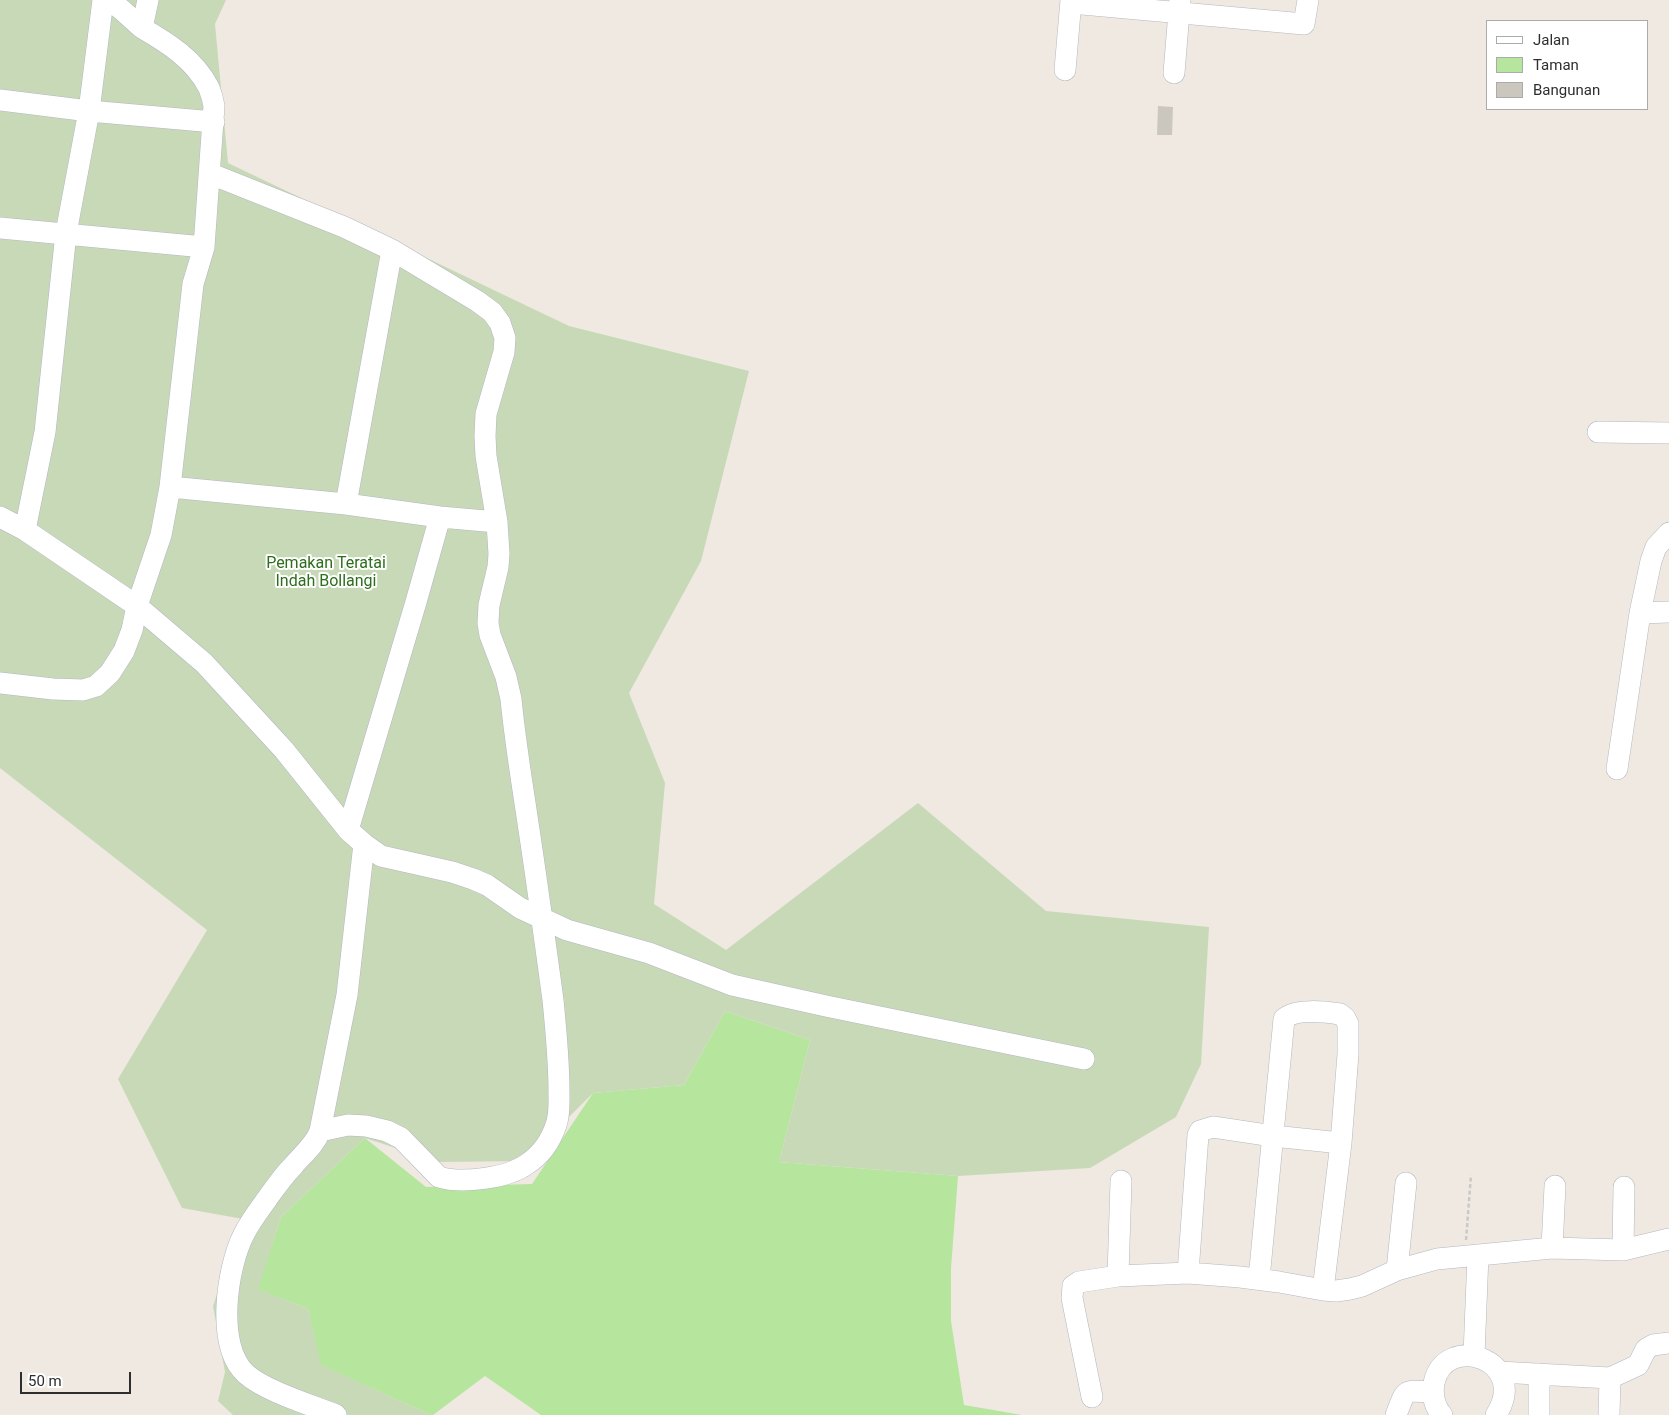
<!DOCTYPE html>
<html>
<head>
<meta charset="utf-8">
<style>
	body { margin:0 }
	#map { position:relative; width:1669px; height:1415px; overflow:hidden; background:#efe9e1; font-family:Roboto,sans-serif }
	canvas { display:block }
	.legend { position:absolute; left:1486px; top:20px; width:162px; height:90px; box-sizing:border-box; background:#fff; border:1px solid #ababab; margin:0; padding:6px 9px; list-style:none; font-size:15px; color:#2e2e2e }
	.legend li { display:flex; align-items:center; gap:10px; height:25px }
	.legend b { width:25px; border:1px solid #ababab }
	.scale { position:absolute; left:20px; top:1372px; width:111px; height:22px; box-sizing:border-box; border:2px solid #2e2e2e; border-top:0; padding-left:6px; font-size:15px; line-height:18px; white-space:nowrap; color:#2e2e2e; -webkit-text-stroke:4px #fff; paint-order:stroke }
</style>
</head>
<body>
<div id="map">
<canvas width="1669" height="1415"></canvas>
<ul class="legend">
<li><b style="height:6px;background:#fff"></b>Jalan</li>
<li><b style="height:14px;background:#b6e59e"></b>Taman</li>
<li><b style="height:14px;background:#cbc7bf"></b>Bangunan</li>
</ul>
<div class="scale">50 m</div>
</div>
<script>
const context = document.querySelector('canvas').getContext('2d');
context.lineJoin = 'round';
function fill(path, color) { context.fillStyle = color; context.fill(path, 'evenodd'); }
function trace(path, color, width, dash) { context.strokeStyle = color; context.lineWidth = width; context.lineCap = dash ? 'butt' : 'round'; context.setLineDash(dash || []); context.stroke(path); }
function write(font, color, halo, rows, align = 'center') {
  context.font = font + ' Roboto,sans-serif'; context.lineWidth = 4; context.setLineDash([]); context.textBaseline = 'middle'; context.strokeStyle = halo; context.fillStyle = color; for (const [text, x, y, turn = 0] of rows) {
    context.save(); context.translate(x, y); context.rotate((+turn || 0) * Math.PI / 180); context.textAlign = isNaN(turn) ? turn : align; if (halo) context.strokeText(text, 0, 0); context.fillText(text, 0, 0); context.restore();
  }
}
fill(new Path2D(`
	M725,1011l85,29 -31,122 179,14 -7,92v53l13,84 58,10h-481l-56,-39 -52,39h-2l-111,-50 -12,-56 -51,-20 24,-72 84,-79 61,49 106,-3 61,-91 91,-8z`), '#b6e59e');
fill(new Path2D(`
	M0,0h226l-11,24 13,139 341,163 180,45 -48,190 -72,132 36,90 -11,121 72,46 192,-147 128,108 163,16 -8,137 -25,53 -86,51 -132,8 -179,-14 31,-122 -85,-29 -41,74 -91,8 -68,68 -87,1 -73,-24 -84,79 -23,72 50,20 13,56 110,50h-198l-15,-14 7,-29 -12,-66 30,-87 -61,-11 -64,-129 89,-149 -207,-162z`), '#c8d9b8');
fill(new Path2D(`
	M1158,106l15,1 -1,28h-15z`), '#cbc7bf');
const minor = new Path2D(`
	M109,0l13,10 20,18 6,-28
	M1071,3l233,21 4,-24
	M1065,70l6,-70
	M1174,73l6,-73
	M0,100l89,11 125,11
	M211,174l133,53 48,23 85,51 15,11 8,11 5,15 -1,14 -18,62 -1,22 1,20 11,66 2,32 -1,13 -9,38 -1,18 2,12 16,42 5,22c4,42 11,83 17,124 9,59 17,118 25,177 3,30 6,61 6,91 0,11 1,23 -3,34 -5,15 -15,30 -29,39 -19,14 -65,20 -88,13l-38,-39 -14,-7 -21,-5 -18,-1 -28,6c-5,14 -18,24 -27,35 -10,10 -18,22 -26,33 -8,11 -17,23 -23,35 -17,33 -29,112 2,140 19,17 65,31 90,41
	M0,228l204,19
	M1598,432l71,1
	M170,487l176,17 94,13 57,5
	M346,504l46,-254
	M0,517l25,13 112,76 67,57 80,87 64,80 16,14 17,12 71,16 21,7 14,6 33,23 47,22 82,23 83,32 94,21 258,53
	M25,530l20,-98 21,-199 23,-122 14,-111
	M1640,613l29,-1
	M0,683l53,6 30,1 13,-4 14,-13 14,-22 8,-21 5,-24 24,-71 9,-48 23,-203 11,-37 10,-141c-1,-6 -3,-13 -5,-18 -14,-28 -41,-45 -67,-60
	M1617,769l23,-156 11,-52 5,-14 13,-14
	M348,830l68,-228 24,-85
	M320,1131l27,-136 17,-151
	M1552,1248l3,-62
	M1623,1250l1,-63
	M1397,1270l9,-87
	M1188,1273l10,-138 2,-4 13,-4 60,9 68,7
	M1118,1276l3,-95
	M1259,1279l25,-260c11,-11 42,-7 56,-5l5,4 3,6v30l-7,89 -18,147
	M1474,1355l4,-100
	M1499,1372l111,6 28,-13 8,-16 7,-4 16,-2
	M1092,1397l-20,-99 1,-12 6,-4 39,-6 70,-3 52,4 39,5 44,8 13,1 14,-2 12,-3 35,-16 40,-11 115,-11 71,2 46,-11
	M1396,1415c11,-28 7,-24 36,-23
	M1442,1415c-8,-9 -10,-20 -8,-32 11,-52 97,-23 62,32
	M1539,1415v-41
	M1609,1415l1,-37`);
trace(minor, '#b4b7c1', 22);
trace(new Path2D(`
	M1466,1240l5,-65`), '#c9c9c9', 2.5, [4, 2.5]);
trace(minor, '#fff', 21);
write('16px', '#2c6e1b', '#fff', [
	["Pemakan Teratai",326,564],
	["Indah Bollangi",326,582]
]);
</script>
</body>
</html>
